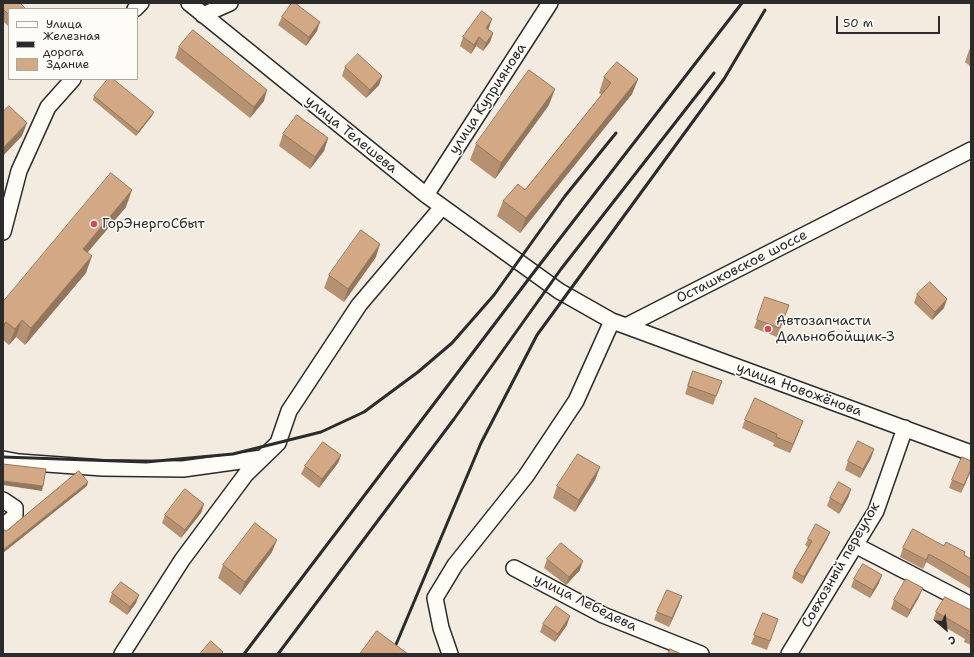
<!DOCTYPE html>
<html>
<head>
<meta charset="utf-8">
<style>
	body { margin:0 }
	#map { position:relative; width:974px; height:657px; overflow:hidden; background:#f4ebe0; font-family:"Shantell Sans",sans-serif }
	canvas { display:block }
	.frame { position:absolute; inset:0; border:4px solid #2b2b2b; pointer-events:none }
	.legend { position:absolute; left:8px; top:8px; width:130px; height:72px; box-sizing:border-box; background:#fdfcf7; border:1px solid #a9a8a5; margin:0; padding:5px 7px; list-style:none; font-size:12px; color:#2b2b2b }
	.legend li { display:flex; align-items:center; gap:8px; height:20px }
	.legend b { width:20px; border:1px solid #a9a8a5 }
	.north { position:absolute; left:926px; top:609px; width:40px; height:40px; -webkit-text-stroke:3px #fdfcf7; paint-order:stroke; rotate:152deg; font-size:11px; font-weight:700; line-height:16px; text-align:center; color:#2b2b2b }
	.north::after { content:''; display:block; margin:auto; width:14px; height:18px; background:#2b2b2b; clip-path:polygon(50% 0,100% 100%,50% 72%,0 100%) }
	.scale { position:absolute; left:836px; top:16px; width:104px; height:18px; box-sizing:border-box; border:2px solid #2b2b2b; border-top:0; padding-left:5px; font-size:12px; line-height:14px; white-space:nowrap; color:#2b2b2b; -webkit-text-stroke:3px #fdfcf7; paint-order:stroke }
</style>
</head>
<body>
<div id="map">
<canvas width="974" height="657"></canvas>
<div class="frame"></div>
<ul class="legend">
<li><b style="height:5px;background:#fdfcf7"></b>Улица</li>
<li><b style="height:5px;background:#2b2b2b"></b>Железная дорога</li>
<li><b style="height:11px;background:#d2a984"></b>Здание</li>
</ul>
<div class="north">С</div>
<div class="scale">50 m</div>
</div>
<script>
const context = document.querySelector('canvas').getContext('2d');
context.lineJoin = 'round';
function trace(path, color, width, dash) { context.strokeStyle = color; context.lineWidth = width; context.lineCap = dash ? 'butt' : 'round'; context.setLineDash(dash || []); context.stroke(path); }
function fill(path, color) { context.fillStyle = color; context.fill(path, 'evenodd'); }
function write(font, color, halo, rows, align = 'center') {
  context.font = font + ' "Shantell Sans",sans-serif'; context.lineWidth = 3; context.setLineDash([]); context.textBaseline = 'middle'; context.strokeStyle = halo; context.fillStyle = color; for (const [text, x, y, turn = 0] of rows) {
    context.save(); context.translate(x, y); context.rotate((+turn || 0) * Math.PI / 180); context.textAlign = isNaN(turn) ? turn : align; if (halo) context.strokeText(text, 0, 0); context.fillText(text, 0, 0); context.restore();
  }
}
const minor = new Path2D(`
	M189,3l237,192 133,96 53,30 14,5 345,-176
	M135,9l6,-6
	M203,15l27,-12
	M426,195l124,-192
	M3,232l16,-61 29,-64 25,-28
	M626,326l345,127
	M3,459l16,3 84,6 80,1 79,-11
	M3,500l12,8v8l-12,10
	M855,545l116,60
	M514,568l89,47 98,39
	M122,654l60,-94 64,-86 32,-31 11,-32 70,-106 83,-98
	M450,654l-9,-26 -6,-30 20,-33 71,-89 50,-75 36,-80
	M789,654l87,-143 29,-83`);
trace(minor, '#2b2b2b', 18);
trace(minor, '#fdfcf7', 15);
trace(new Path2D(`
	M3,457l143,5 87,-8 88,-22 43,-20 54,-40 34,-29 42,-48 71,-99 51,-63
	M244,654l290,-382 208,-269
	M278,654l176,-235 107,-150 153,-196
	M392,654l89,-211 56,-108 187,-256 41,-69`), '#2b2b2b', 3);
fill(new Path2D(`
	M3,3l6,6v18l-6,-6z
	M282,17l35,14 -11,15 -28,-21z
	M489,28l-1,1 5,4 -3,9 -7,9 -7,-5 -5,8 -11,-8 3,-9z
	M179,47l85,54 -14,17 -75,-60z
	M971,48v19l-6,-5 4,-12z
	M345,67l37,9 -3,9 -13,13 -24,-22z
	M604,77l34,2 -6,15 -112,139 -23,-17 6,-15 22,-11 77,-95 -3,-2z
	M94,96l58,20 -16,20 -43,-36z
	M549,105l-54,74 -25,-19 6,-16z
	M283,134l45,4 -4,13 -14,18 -31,-23z
	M126,207l-39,46 -1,20 -61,72 -9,-8 -7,8 -6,-5v-38z
	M376,257l-32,45 -20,-14 5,-13z
	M917,294l27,14 -12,12 -18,-17z
	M789,305l-12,32 -23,-9 3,-8z
	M693,371l29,10 -9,24 -28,-11z
	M745,420l55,9 -10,24 -17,-7 1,-3 -32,-15z
	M874,449l-3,9 -11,20 -15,-8 3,-9z
	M341,455l-3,8 -19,25 -18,-14 4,-8z
	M600,467l-5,13 -20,32 -22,-14 4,-12z
	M971,470l-10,23 -12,-5 3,-8z
	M851,489l-3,9 -9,16 -12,-8 3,-8z
	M204,504l-3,9 -20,25 -19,-15 3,-8z
	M830,532l-3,7 -25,45 -10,-6 2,-7 14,-24 -3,-2 3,-6z
	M944,546l21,6 -1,3 7,4v30l-45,-27 -3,7 -23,-12 3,-9z
	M272,552l-32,43 -22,-17 5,-13z
	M547,559l33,11 -14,15 -22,-17z
	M854,579l25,4 -9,15 -19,-11z
	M112,593l24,10 -9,12 -18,-13z
	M682,596l-13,31 -15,-7 3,-8z
	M919,597l-12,21 -16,-9 3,-9z
	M971,610v35l-7,-3 1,-3 -32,-19 3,-8z
	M763,613l15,6 -11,31 -16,-6z
	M543,624l24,1 -12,17 -15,-10z`), '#b59172');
fill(new Path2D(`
	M492,19l-3,9 -6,8 3,-8z
	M320,22l-3,9 -11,15 3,-9z
	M493,33l-3,9 -7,9 3,-8z
	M479,37l-3,9 -5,8 3,-9z
	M382,76l-3,9 -13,13 4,-8z
	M638,79l-6,15 -112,139 6,-15z
	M555,89l-6,16 -54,74 6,-16z
	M267,90l-3,11 -14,17 4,-11z
	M154,112l-2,4 -16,20 2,-4z
	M27,123l-5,13 -19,20v-8z
	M328,138l-4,13 -14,18 5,-12z
	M132,190l-6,17 -49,58 6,-16z
	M380,244l-4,13 -32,45 4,-13z
	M92,256l-6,17 -61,72 6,-17z
	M947,299l-3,9 -12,12 3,-8z
	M22,320l-6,17 -7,8 6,-16z
	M6,322l-3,8v-5z
	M803,421l-3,8 -10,24 3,-9z
	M874,449l-3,9 -11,20 3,-9z
	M341,455l-3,8 -19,25 3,-9z
	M600,467l-5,13 -20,32 4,-12z
	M971,469v2l-10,22 3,-8z
	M3,481l40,5 -1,5 -39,-6z
	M88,482l-1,4 -84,67v-3z
	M851,489l-3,9 -9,16 3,-9z
	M204,504l-3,9 -20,25 4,-8z
	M830,532l-3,7 -25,45 2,-7z
	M277,540l-5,12 -32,43 5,-13z
	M929,554l-3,8 -3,7 3,-9z
	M583,561l-3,9 -14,15 3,-8z
	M882,575l-3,8 -9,15 3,-8z
	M923,588l-4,9 -12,21 3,-8z
	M139,595l-3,8 -9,12 3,-8z
	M682,596l-3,9 -10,22 3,-9z
	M570,616l-3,9 -12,17 3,-8z`), '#93765c');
const building = new Path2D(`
	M3,3h17l6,6h-17v6l-6,-6z
	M292,3h3l25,19 -11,15 -27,-20z
	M482,11l10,8 -6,9 7,5 -7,10 -7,-6 -5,8 -11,-8z
	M193,30l74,60 -13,17 -75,-60z
	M358,54l24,22 -12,14 -25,-23z
	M617,62l21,17 -112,139 -23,-17 15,-17 7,6 86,-107 -7,-6z
	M529,70l26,19 -54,74 -25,-19z
	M108,79h5l41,33 -16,20 -44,-36z
	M9,106l18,17 -24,25v-36z
	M297,115l31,23 -13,19 -32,-23z
	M111,173l21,17 -49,59 9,7 -61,72 -9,-8 -7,9 -9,-7 -3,3v-23z
	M361,230l19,14 -32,45 -19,-14z
	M930,282l17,17 -12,13 -18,-18z
	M765,297l24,8 -9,23 -23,-8z
	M693,371l29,10 -6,15 -28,-10z
	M755,398l48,23 -10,23 -17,-7 1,-3 -32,-14z
	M858,441l16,8 -11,20 -15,-8z
	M323,442l18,13 -19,24 -17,-13z
	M578,454l22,13 -21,33 -22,-14z
	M962,457l9,4v8l-7,16 -12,-5z
	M3,464l43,5 -3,17 -40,-5z
	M79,471l9,11 -85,68v-21l3,2z
	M839,482l12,7 -9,16 -12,-7z
	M185,489l19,15 -19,26 -20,-15z
	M255,523l22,17 -32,42 -22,-17z
	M816,524l14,8 -26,45 -10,-6 18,-30 -4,-2z
	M913,529l31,17 2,-4 19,10 -1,3 7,4v19l-42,-24 -3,6 -23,-12z
	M561,543l22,18 -14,16 -22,-18z
	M863,564l19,11 -9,15 -19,-11z
	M906,579l17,9 -13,22 -16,-10z
	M121,582l18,13 -9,12 -18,-14z
	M667,590l15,6 -10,22 -15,-6z
	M945,597l26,13v25l-4,-1 2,-3 -33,-19z
	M556,606l14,10 -12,18 -15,-10z
	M763,613l15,6 -8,22 -16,-6z
	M377,631l31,23h-48z
	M211,641l12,11 -2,2h-21z
	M670,649l11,5h-13z`);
fill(building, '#d2a984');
trace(building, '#93765c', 1);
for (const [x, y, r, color] of [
	[94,224,4,"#d1495b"],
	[768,329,4,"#d1495b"]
]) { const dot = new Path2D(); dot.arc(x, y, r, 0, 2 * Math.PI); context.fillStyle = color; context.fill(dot); trace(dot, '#fdfcf7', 1.5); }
write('14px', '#2b2b2b', '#fdfcf7', [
	["улица Куприянова",488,99,-57],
	["улица Телешева",351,135,39],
	["Осташковское шоссе",742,267,-27],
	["улица Новожёнова",799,390,20],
	["Совхозный переулок",841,565,-60],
	["улица Лебедева",585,603,26]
]);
write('14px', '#2b2b2b', '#fdfcf7', [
	["ГорЭнергоСбыт",102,224],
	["Автозапчасти",776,321],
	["Дальнобойщик-3",776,337]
], 'left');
</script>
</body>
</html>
